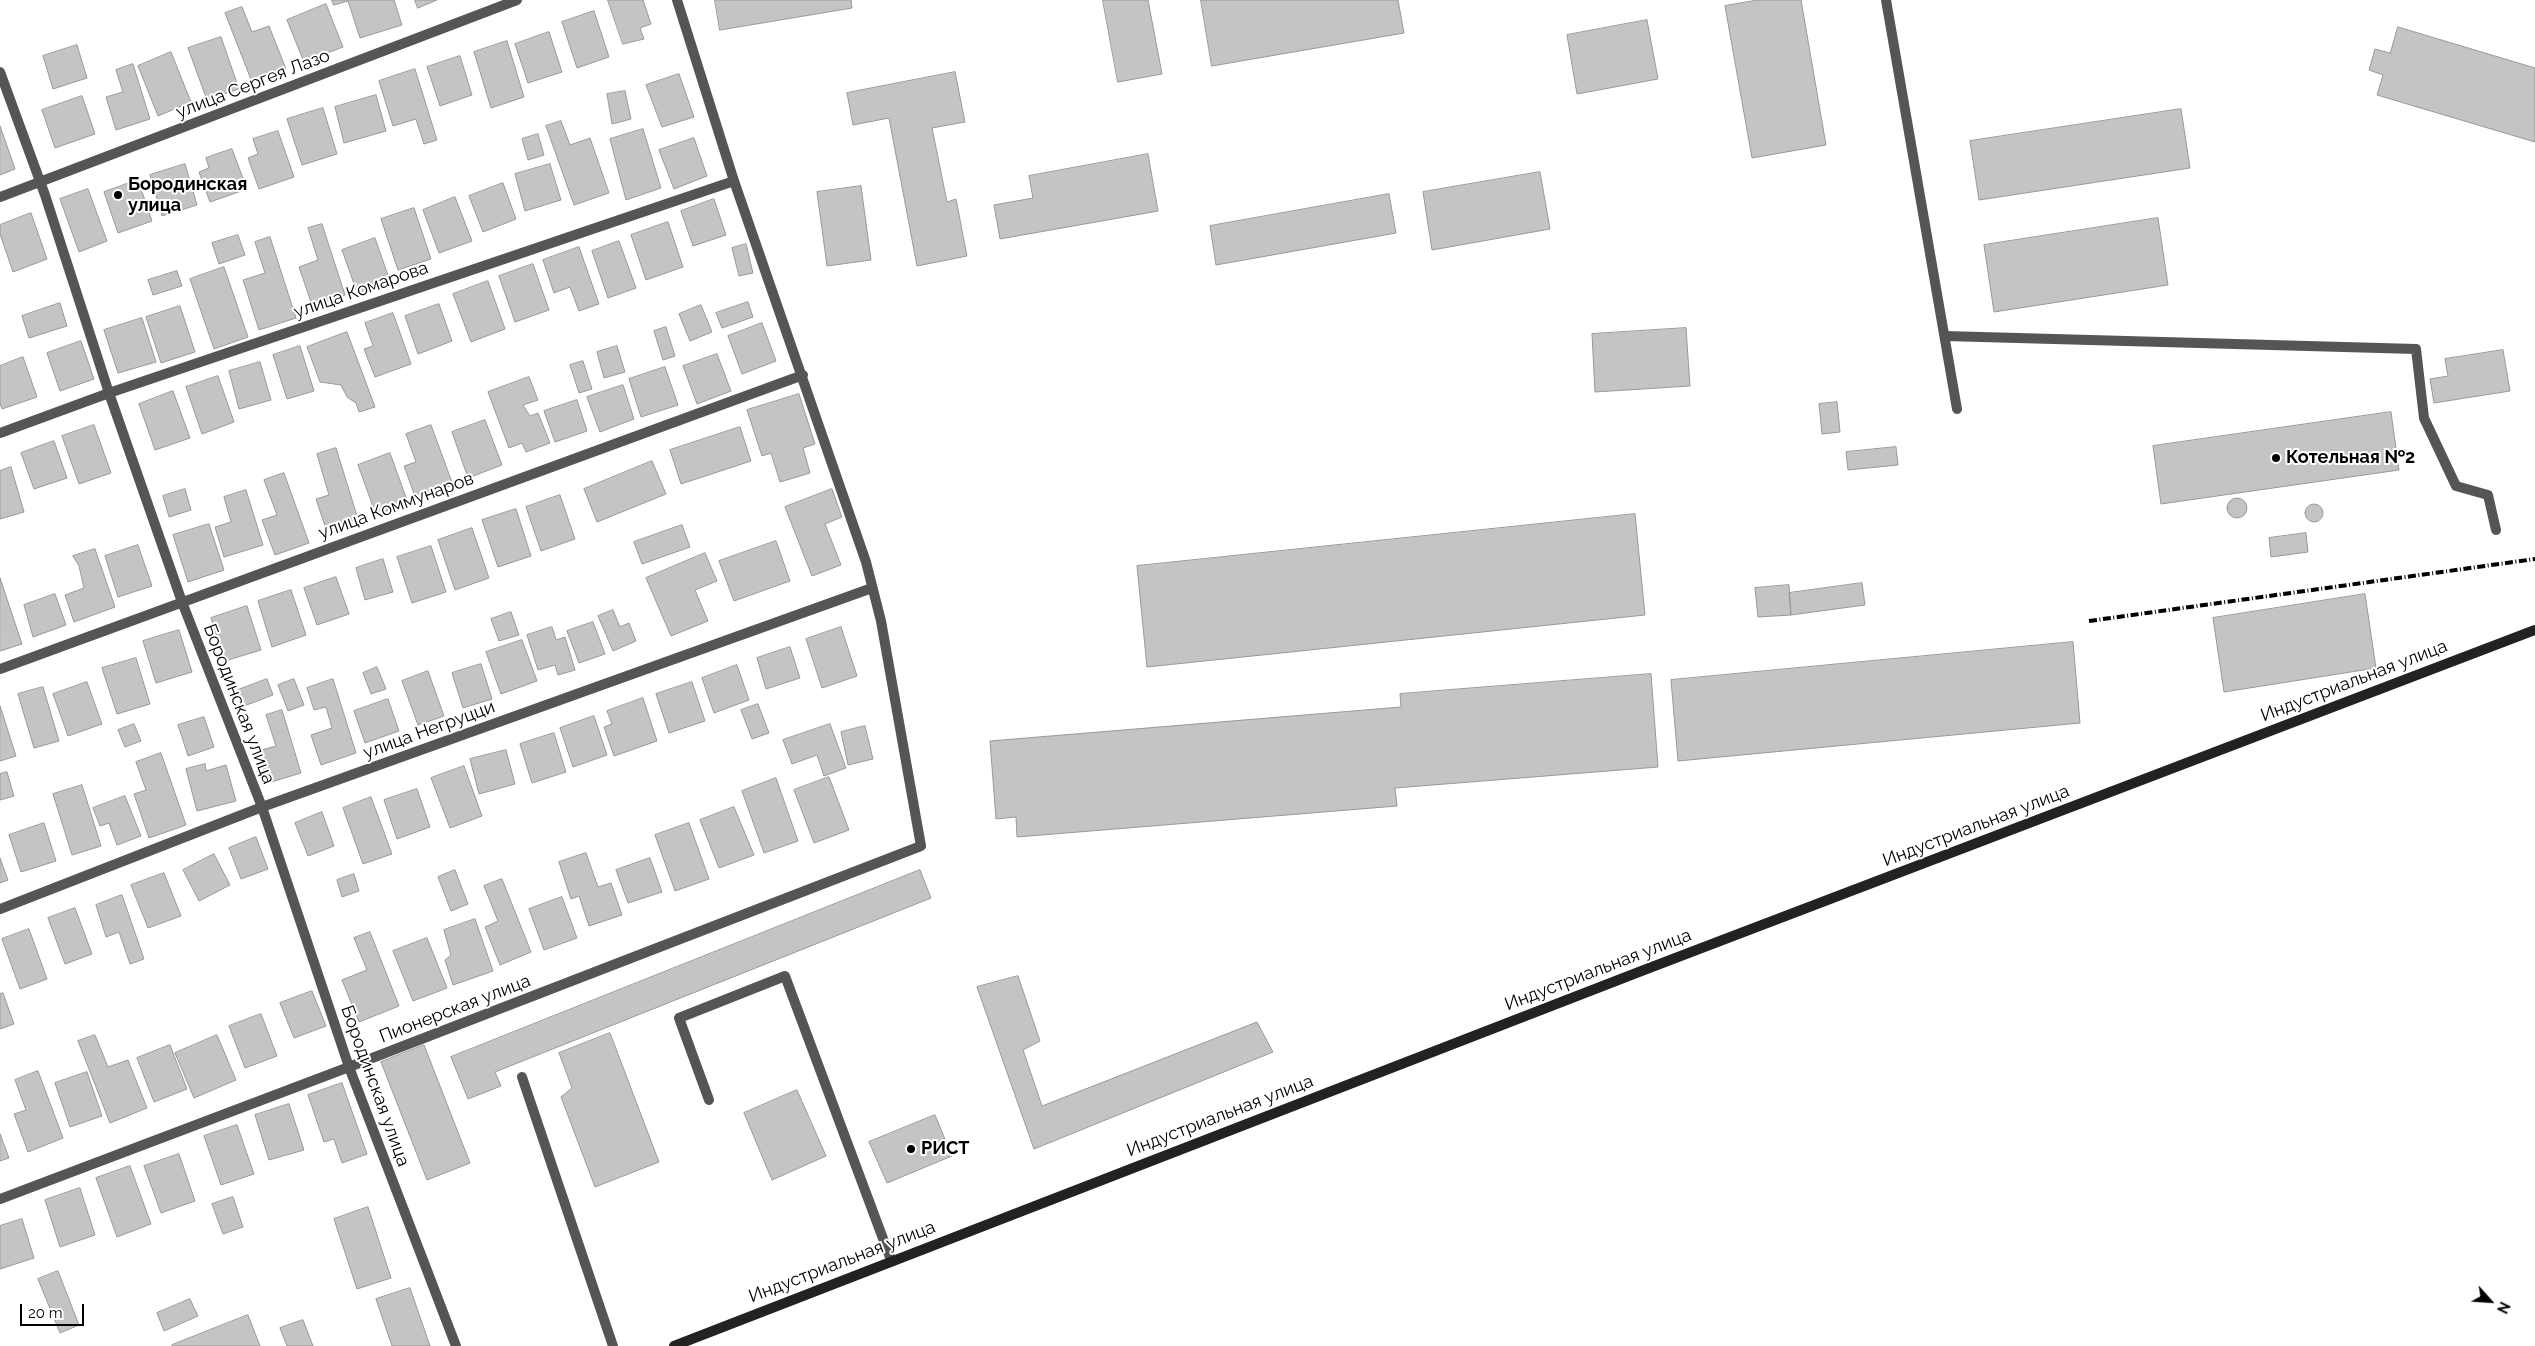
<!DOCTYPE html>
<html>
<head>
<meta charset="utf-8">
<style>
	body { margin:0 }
	#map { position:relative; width:2535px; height:1346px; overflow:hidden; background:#fff; font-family:Raleway,sans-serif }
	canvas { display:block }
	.north { position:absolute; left:2465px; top:1276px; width:50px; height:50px; -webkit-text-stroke:4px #fff; paint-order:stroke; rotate:116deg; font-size:14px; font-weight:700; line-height:20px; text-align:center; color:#000 }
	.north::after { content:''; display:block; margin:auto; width:18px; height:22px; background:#000; clip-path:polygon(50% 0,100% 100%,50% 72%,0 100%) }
	.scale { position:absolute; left:20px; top:1304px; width:64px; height:22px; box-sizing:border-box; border:2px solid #000; border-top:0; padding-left:6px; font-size:15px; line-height:18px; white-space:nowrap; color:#000; -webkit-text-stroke:4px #fff; paint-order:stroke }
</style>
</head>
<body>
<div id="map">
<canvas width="2535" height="1346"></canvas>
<div class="north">N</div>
<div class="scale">20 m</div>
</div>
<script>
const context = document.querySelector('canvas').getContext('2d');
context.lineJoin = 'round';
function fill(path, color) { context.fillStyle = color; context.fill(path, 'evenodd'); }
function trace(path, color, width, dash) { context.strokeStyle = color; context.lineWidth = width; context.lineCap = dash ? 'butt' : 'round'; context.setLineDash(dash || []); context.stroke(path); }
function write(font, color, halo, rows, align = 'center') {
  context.font = font + ' Raleway,sans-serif'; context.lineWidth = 4; context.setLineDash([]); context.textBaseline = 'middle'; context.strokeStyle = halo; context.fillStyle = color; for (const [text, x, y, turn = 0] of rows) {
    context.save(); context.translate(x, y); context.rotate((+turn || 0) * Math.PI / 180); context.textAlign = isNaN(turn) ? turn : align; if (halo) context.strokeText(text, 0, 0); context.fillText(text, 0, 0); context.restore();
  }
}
const building = new Path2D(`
	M332,0h62l8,25 -42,13 -12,-37 -14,4z
	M415,0h22l-19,8z
	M608,0h35l8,24 -11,4 4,11 -21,5z
	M715,0h136l1,8 -132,22z
	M1103,0h45l14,74 -44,8z
	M1201,0h197l6,33 -192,33z
	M1758,0h43l25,145 -74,13 -27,-152z
	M326,4l17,43 -39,15 -17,-42z
	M242,7l10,25 17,-6 17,43 -34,13 -27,-69z
	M594,11l15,46 -32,11 -15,-46z
	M1647,20l11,59 -81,15 -10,-59z
	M2398,27l137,41v74l-158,-47 6,-20 -14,-5 6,-21 15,4z
	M549,32l13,40 -34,11 -13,-39z
	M221,37l18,52 -32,11 -19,-52z
	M507,41l17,56 -33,11 -17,-56z
	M77,45l10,33 -34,11 -10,-33z
	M171,52l20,50 -33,14 -20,-50z
	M460,56l12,39 -32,11 -13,-39z
	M133,64l17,55 -34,11 -10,-33 17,-5 -7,-22z
	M415,69l22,71 -13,4 -8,-25 -23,7 -14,-45z
	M955,72l10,50 -33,6 15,74 9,-3 11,57 -50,10 -28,-148 -36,7 -6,-32z
	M679,74l15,43 -32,10 -16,-42z
	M625,91l6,28 -19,5 -5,-30z
	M376,95l10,36 -42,12 -9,-36z
	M82,96l13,38 -40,14 -13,-38z
	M323,108l14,46 -35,11 -15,-46z
	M2181,109l9,59 -211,32 -9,-59z
	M561,121l9,24 20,-7 19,55 -35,12 -28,-79z
	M0,126l15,43 -15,6z
	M643,129l18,59 -35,12 -16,-61z
	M278,131l16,46 -35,12 -11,-31 10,-4 -5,-15z
	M538,134l6,21 -16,5 -6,-21z
	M694,138l13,38 -33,13 -15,-39z
	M232,149l15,40 -37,13 -11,-30 10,-4 -3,-10z
	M1148,154l10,57 -158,28 -6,-34 39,-7 -4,-22z
	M185,164l12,41 -35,11 -12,-41z
	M550,164l11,36 -36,11 -10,-37z
	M1540,172l10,57 -118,21 -9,-58z
	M138,180l14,41 -34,12 -14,-41z
	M503,183l13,36 -33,13 -14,-36z
	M861,186l10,74 -44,6 -10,-74z
	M88,189l19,52 -28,11 -19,-53z
	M1389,194l7,39 -180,32 -6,-39z
	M455,197l17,44 -33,12 -16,-43z
	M714,199l12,36 -33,11 -12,-35z
	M414,208l17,51 -33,11 -17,-51z
	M31,213l16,46 -34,13 -13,-38v-9z
	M2158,218l10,67 -174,27 -10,-67z
	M668,222l15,45 -37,13 -15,-45z
	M322,224l23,71 -33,10 -13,-38 19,-7 -10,-32z
	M238,235l7,20 -26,9 -7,-21z
	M270,237l26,81 -37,12 -16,-50 22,-7 -10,-31z
	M375,238l16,46 -33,11 -16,-45z
	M619,241l17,47 -28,10 -16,-47z
	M746,244l7,29 -14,3 -7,-28z
	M579,247l20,57 -20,7 -9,-24 -16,6 -11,-33z
	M533,264l16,46 -34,12 -16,-46z
	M224,267l24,70 -34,12 -24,-70z
	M177,271l5,15 -29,9 -5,-15z
	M488,281l17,48 -34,13 -18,-48z
	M748,302l5,15 -31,11 -6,-15z
	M60,303l7,23 -38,12 -7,-22z
	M439,304l13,37 -34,13 -13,-38z
	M701,305l11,27 -22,9 -11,-27z
	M180,306l15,46 -34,11 -15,-46z
	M393,313l18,51 -36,13 -11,-28 9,-3 -8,-23z
	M142,318l14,44 -38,11 -14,-43z
	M762,323l14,38 -34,13 -14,-38z
	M666,327l9,29 -12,4 -9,-29z
	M1686,328l4,58 -95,6 -3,-58z
	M347,332l28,75 -16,5 -3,-9 -9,-6 -6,-12 -21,-3 -13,-35z
	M81,341l13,38 -34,12 -13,-38z
	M300,346l14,45 -27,8 -14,-44z
	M617,346l8,26 -21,6 -7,-26z
	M2503,350l7,41 -76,12 -4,-24 18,-3 -3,-17z
	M717,354l14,37 -34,13 -14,-38z
	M23,357l14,40 -35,12 -2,-6v-37z
	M583,361l9,28 -13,4 -9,-28z
	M260,362l11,38 -32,9 -10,-38z
	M665,367l13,38 -37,12 -12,-38z
	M218,376l16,46 -32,12 -16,-47z
	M529,377l9,23 -15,5 7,11 8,-3 12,30 -24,9 -4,-9 -13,5 -21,-56z
	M623,385l11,34 -34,13 -13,-35z
	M173,391l17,47 -35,12 -16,-46z
	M799,394l16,50 -12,4 7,25 -30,9 -9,-29 -9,3 -15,-46z
	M577,400l10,31 -32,11 -11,-31z
	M1837,402l3,30 -18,2 -3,-30z
	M2391,412l8,58 -238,34 -8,-58z
	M485,420l17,45 -34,13 -16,-46z
	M94,425l17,48 -32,11 -17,-48z
	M431,425l22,60 -37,14 -12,-33 12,-4 -10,-28z
	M740,427l11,34 -70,23 -11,-34z
	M54,441l13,37 -33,11 -13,-36z
	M1896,447l2,18 -50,5 -2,-18z
	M336,448l22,71 -32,10 -10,-30 13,-4 -12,-41z
	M390,453l18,50 -32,12 -18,-50z
	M652,461l14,33 -69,28 -13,-33z
	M11,467l13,45 -24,7v-48z
	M284,473l25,70 -34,12 -13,-35 15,-5 -13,-35z
	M185,489l6,21 -22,7 -6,-21z
	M832,489l10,28 -17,7 16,41 -29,11 -27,-69z
	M246,490l17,55 -39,12 -9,-30 16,-5 -7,-25z
	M560,495l15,44 -34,12 -15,-44z
	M2227 508a10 10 0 1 1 20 0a10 10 0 1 1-20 0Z
	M2305 513a9 9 0 1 1 18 0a9 9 0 1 1-18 0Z
	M516,509l15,47 -33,11 -16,-47z
	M1635,514l10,101 -498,52 -10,-101z
	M209,524l15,46 -36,12 -15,-47z
	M682,525l8,22 -48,17 -8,-22z
	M472,528l17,50 -34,12 -17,-50z
	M2306,533l2,19 -37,5 -2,-19z
	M776,541l14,40 -56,20 -15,-40z
	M138,545l14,41 -34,11 -13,-41z
	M431,546l15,46 -34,11 -15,-46z
	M95,549l20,58 -41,15 -9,-27 19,-7 -5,-22 -6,-10z
	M705,553l12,28 -22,9 13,31 -37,15 -25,-58z
	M383,559l10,33 -28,8 -9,-32z
	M336,577l13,37 -32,11 -13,-37z
	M0,578l22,66 -22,7z
	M1862,583l3,22 -74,10 -2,-22z
	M1789,585l2,30 -33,2 -3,-29z
	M291,590l15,45 -34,12 -14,-46z
	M55,594l11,31 -33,12 -9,-32z
	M2365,594l11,74 -152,24 -11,-74z
	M247,606l14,44 -36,11 -14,-43z
	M613,610l7,17 9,-4 7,18 -23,10 -15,-35z
	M511,612l8,23 -20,6 -8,-22z
	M593,622l12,32 -26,9 -12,-32z
	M552,627l4,13 9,-3 10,33 -17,5 -3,-10 -17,5 -11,-35z
	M841,627l16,49 -35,12 -16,-49z
	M179,630l13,42 -36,11 -13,-42z
	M522,640l15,41 -36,13 -15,-42z
	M2073,642l7,81 -402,38 -7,-81z
	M790,647l10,31 -34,11 -9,-31z
	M136,658l14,46 -33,10 -15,-46z
	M481,664l11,35 -29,9 -11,-35z
	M737,665l12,35 -35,13 -12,-35z
	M377,667l9,22 -15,5 -8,-21z
	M428,671l16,45 -26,9 -16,-44z
	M1651,674l7,93 -263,21 2,18 -380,31 -1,-20 -20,2 -6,-78 411,-34 -1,-13z
	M267,679l6,16 -29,11 -6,-16z
	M294,679l10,26 -16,6 -10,-26z
	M333,679l23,74 -35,12 -10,-30 21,-7 -6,-21 -12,3 -7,-22z
	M87,682l15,42 -34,12 -15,-42z
	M692,682l13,39 -36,12 -13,-39z
	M43,687l16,54 -25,7 -16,-54z
	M643,698l14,43 -43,15 -10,-29 8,-3 -5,-13z
	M388,699l11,32 -34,12 -11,-32z
	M758,704l11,29 -17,6 -11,-29z
	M0,706l16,50 -16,5z
	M282,710l19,63 -33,10 -10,-32 18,-5 -10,-31z
	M594,716l13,39 -34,12 -13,-39z
	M204,717l10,30 -26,9 -10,-31z
	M134,724l7,17 -16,6 -7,-17z
	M830,724l16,44 -22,8 -7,-21 -25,9 -9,-24z
	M865,726l8,33 -25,6 -7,-33z
	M554,733l12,39 -34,11 -12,-39z
	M506,750l9,34 -36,10 -9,-35z
	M161,753l25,72 -37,13 -15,-44 12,-4 -10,-28z
	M205,764l1,7 20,-6 10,36 -39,10 -11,-42z
	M464,766l18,50 -32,12 -19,-50z
	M7,772l7,24 -14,4v-26z
	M829,777l20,53 -35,13 -20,-53z
	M776,778l22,63 -34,12 -22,-62z
	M82,785l19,61 -29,9 -19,-61z
	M417,789l13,38 -33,12 -13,-39z
	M125,796l16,40 -24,9 -8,-22 -9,3 -7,-18z
	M371,797l21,57 -29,10 -20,-56z
	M734,807l20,48 -35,13 -19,-48z
	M322,812l12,34 -26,10 -13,-33z
	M44,823l12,38 -35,11 -12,-37z
	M689,823l20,56 -34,12 -20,-56z
	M256,837l12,32 -27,10 -12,-31z
	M586,853l12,34 13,-4 11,32 -33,11 -10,-30 -8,3 -12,-37z
	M214,854l16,31 -31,16 -16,-31z
	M0,858l8,22 -8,3z
	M650,858l12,34 -34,11 -12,-33z
	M455,870l13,34 -17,7 -13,-34z
	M920,870l11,28 -436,174 6,14 -33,13 -17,-42z
	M164,873l17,43 -33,12 -17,-43z
	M354,874l5,17 -17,6 -5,-17z
	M502,879l29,73 -31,13 -15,-38 13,-6 -14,-35z
	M122,895l22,64 -14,5 -11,-32 -13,5 -10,-32z
	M562,897l15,41 -33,12 -15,-41z
	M75,908l17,46 -27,10 -17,-46z
	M475,919l18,52 -40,14 -8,-25 6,-5 -7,-25z
	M29,929l18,50 -27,10 -18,-50z
	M370,932l29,74 -40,16 -17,-42 25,-10 -13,-32z
	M427,938l20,50 -34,13 -20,-50z
	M1018,976l22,65 -17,9 19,56 215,-84 16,30 -239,97 -57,-162z
	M312,991l14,35 -32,12 -14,-35z
	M3,993l11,31 -14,5v-35z
	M261,1014l16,42 -32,12 -16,-42z
	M610,1033l49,129 -64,25 -34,-90 11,-9 -13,-35z
	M95,1035l13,32 20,-7 19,48 -37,15 -32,-82z
	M217,1035l19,45 -42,18 -19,-45z
	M170,1045l17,44 -33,13 -17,-44z
	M424,1045l46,118 -43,17 -46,-118z
	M38,1071l25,67 -35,14 -14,-38 12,-4 -11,-30z
	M87,1072l15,44 -32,11 -15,-44z
	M342,1083l25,71 -25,9 -8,-24 -10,3 -16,-47z
	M797,1090l29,66 -54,24 -28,-67z
	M289,1104l15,46 -35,10 -14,-45z
	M935,1115l17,41 -65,27 -18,-41z
	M237,1125l17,49 -33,11 -17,-49z
	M0,1134l9,24 -9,3z
	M179,1154l16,47 -34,12 -17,-47z
	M130,1166l21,58 -34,13 -21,-59z
	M80,1188l15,47 -35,12 -15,-47z
	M233,1197l10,30 -20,7 -11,-30z
	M368,1207l23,71 -34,11 -23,-70z
	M22,1219l12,39 -34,11v-43z
	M58,1271l21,54 -19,8 -22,-54z
	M410,1288l20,58h-38l-16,-47z
	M190,1299l8,17 -34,15 -7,-18z
	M248,1315l12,31h-88v-1z
	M303,1320l10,26h-26l-7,-18z`);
fill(building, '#c4c4c4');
trace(building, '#999', 1);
trace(new Path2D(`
	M1945,336l471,13 8,69 32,68 32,9 8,35
	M522,1077l91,269
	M709,1100l-30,-82 106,-42 106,284`), '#555', 10);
trace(new Path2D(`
	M1886,0l71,409
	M0,72l45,123 64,198 73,209 80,205 87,260 107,279
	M0,197l517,-197
	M0,433l109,-40 625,-212
	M0,669l803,-294
	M0,909l262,-102 610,-219
	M0,1199l349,-132 572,-221 -40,-225 -15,-59 -132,-381 -57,-181`), '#555', 10);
trace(new Path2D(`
	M674,1346l970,-376 891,-340`), '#222', 10);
trace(new Path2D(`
	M2089,621l446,-62`), '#000', 4, [8, 2.5, 1, 2.5]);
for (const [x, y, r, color] of [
	[118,195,5,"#000"],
	[2276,458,5,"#000"],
	[911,1149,5,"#000"]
]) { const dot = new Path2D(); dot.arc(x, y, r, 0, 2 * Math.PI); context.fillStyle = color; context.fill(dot); trace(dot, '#fff', 2); }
write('18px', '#000', '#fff', [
	["улица Сергея Лазо",253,84,-21],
	["улица Комарова",361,290,-19],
	["улица Коммунаров",396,506,-20],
	["Индустриальная улица",2354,681,-21],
	["Бородинская улица",239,704,69],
	["улица Негруцци",429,730,-20],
	["Индустриальная улица",1976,826,-21],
	["Индустриальная улица",1598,970,-21],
	["Пионерская улица",455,1009,-21],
	["Бородинская улица",375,1086,70],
	["Индустриальная улица",1220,1116,-21],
	["Индустриальная улица",842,1262,-21]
]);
write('bold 18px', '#000', '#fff', [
	["Бородинская",128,185],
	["улица",128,206],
	["Котельная №2",2286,458],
	["РИСТ",921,1149]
], 'left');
</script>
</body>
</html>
